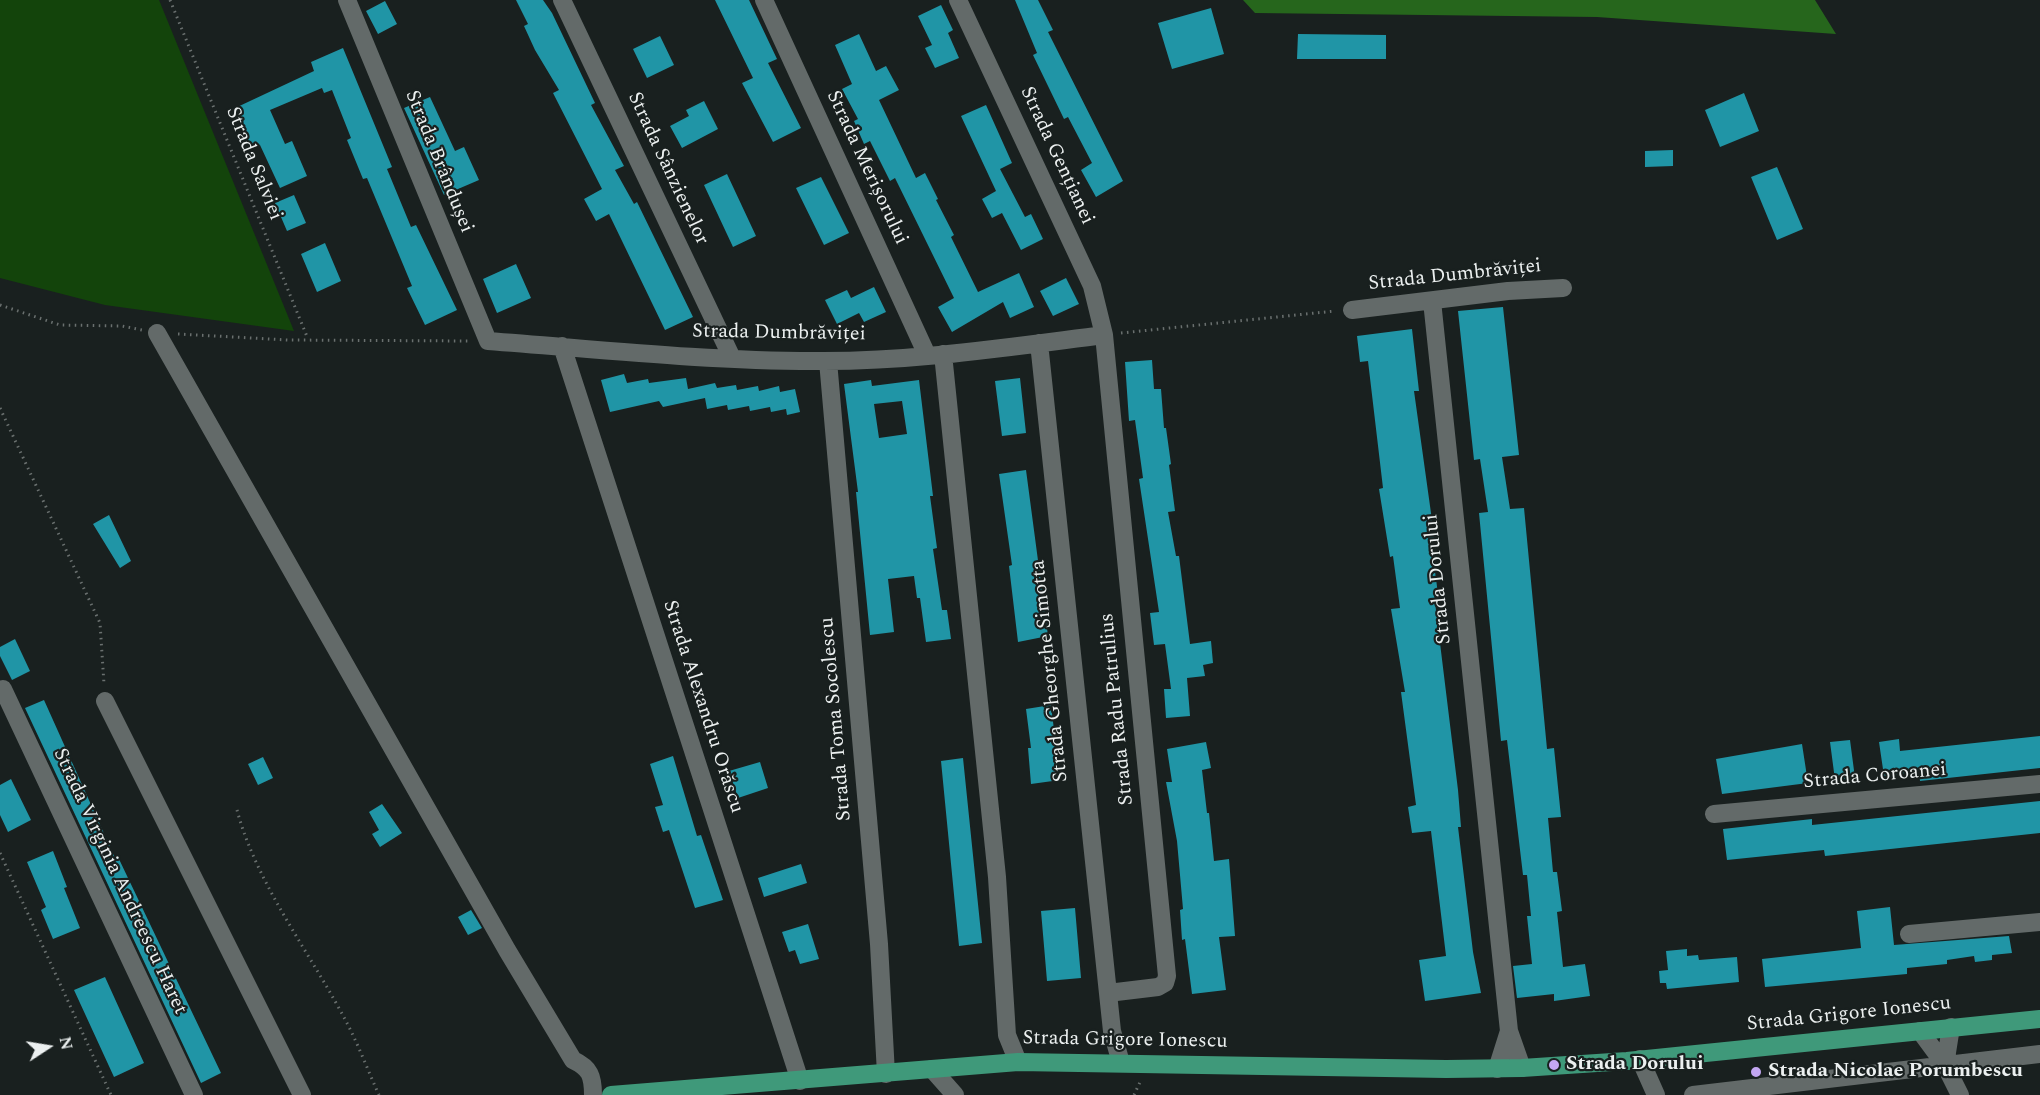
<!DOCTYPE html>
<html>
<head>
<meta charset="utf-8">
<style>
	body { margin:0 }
	#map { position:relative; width:2040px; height:1095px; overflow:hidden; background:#19201f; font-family:Spectral,serif }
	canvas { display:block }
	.north { position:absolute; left:18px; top:1017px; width:60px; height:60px; -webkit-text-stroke:4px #19201f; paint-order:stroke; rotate:78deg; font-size:16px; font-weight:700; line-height:24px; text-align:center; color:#ecf0f0 }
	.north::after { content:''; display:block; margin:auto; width:21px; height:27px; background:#ecf0f0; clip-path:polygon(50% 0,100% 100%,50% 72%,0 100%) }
</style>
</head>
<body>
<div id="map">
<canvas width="2040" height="1095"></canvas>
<div class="north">N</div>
</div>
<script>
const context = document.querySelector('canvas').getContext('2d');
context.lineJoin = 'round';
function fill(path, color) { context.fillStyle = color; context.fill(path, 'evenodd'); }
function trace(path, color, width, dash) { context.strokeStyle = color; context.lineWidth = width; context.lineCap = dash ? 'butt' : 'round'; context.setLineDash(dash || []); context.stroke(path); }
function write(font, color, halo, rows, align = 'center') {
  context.font = font + ' Spectral,serif'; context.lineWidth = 4.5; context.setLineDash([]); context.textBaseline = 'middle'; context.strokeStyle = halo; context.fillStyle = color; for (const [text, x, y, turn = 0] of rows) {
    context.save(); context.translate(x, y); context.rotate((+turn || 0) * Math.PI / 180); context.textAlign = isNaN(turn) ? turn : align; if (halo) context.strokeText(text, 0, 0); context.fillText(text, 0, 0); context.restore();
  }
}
fill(new Path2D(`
	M0,0h159l135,331 -189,-26 -105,-27z`), '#13440b');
fill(new Path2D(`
	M1243,0h572l21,34 -239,-17 -342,-4z`), '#26661c');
fill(new Path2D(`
	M516,0h27l9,13 43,90 -4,2 33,61 -9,4 19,34 3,-2 56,115 -28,13 -56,-116 -13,7 -12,-22 18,-10 -49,-96 6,-3 -24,-40 -11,-24 4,-2z
	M715,0h34l28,59 -9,4 33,65 -28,14 -31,-59 11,-5z
	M1015,0h23l15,30 -5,2 75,149 -27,16 -15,-27 11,-7 -24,-46 -4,2 -31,-64 4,-2z
	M385,1l12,23 -19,10 -12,-23z
	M941,5l12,25 -5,3 11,25 -24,10 -10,-20 7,-3 -14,-29z
	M1211,8l13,46 -52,15 -14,-46z
	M859,34l17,37 10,-5 13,24 -20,10 37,78 9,-5 13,26 -2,1 18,35 -3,2 27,55 41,-19 15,34 -24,11 -7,-16 -51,30 -14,-25 16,-9 -59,-120 -5,3 -20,-40 -6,3 -10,-23 4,-2 -16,-30 10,-5 -17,-39z
	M1298,34l88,1v24h-89z
	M660,36l14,29 -27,13 -14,-29z
	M343,48l49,119 -5,2 24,58 5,-2 41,85 -32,15 -18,-37 5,-2 -45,-108 -4,1 -16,-39 4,-2 -19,-48 -8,3 -2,-5 -52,22 15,34 7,-3 15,35 -27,12 -20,-43 -9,4 -18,-40 81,-38 -3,-9z
	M1744,93l15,38 -39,16 -15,-37z
	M430,97l25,54 9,-4 15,33 -35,15 -40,-87z
	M704,101l14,28 -36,19 -12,-22 19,-10 -3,-6z
	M986,105l26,58 -12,6 25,48 6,-3 12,25 -22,11 -19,-37 -10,5 -10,-19 14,-8 -35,-75z
	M1673,150v16l-28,1v-16z
	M1777,167l26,62 -26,11 -26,-63z
	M727,174l29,62 -23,11 -29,-62z
	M821,177l28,56 -25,12 -28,-57z
	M294,195l12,28 -19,8 -12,-28z
	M325,243l16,38 -24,11 -16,-38z
	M516,264l15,34 -34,15 -14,-34z
	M1066,278l13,26 -26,12 -13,-25z
	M874,287l12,25 -22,10 -5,-9 -22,11 -12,-24 22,-10 4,8z
	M1503,307l16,148 -17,2 8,52 14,-1 23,241 7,-1 7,69 -13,1 5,54h4l5,39 -5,1 6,55 22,-3 5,32 -36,5v-7l-37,4 -4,-32 19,-2 -5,-48h4l-4,-41h-4l-16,-135 -6,1 -22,-228 9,-1 -8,-53 -6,1 -16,-149z
	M1412,329l7,62h-5l22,158h-4l6,45h-4l24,196 3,37h-3l15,125 8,41 -56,8 -6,-41 27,-4 -15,-125 -19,2 -4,-26 8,-2 -15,-113h4l-14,-83 9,-1 -7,-52 -3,1 -11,-68 4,-1 -15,-127 -8,1 -3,-26z
	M1152,360l2,29h7l3,39h2l5,36 -2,1 6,46 -7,1 8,44h3l11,88 21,-3 2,22 -10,2 2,11 -18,2 3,38 -24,2 -2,-29h7l-6,-45 -11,1 -4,-32 9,-1 -20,-133 4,-1 -8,-58 -6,1 -4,-59z
	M624,374l3,9 21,-4 1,4 37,-5 2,11 27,-6 2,5 19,-3 1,5 21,-4 1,5 20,-5 1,6 15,-3 5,23 -13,3 -1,-6 -15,3 -1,-5 -20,4 -1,-5 -21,4 -1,-5 -20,4 -2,-11 -42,9 -4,-6 -49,11 -9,-32z
	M1020,378l6,55 -24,3 -7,-55z
	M871,380l1,6 47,-6 14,116h-3l7,52 -4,1 9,61h5l4,29 -25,3 -6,-44h-3l-3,-22 -26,3 6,53 -24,3 -14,-143h2l-14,-108zM902,401l5,33 -28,4 -5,-34z
	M1026,470l22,166 -30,6 -9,-76 3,-1 -13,-91z
	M109,515l22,46 -11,7 -27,-44z
	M15,639l15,32 -18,9 -12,-24v-9z
	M44,700l71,158 3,-1 103,216 -20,10 -176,-375z
	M1051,705l9,75 -29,4 -3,-36h3l-5,-39z
	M2040,736v32l-120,13 -1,-10 -35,5 -5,-34 20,-3 1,12z
	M1850,740l5,38 -20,2 -5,-38z
	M1206,742l5,26 -9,2 5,43h2l5,48 15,-2 6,77 -16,1 7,53 -34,4 -7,-55 -3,1 -2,-30 3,-1 -6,-68 -11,-59h6l-5,-33z
	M1802,744l6,39 -86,11 -6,-35z
	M673,756l24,80 4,-1 22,65 -28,8 -26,-78 -6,2 -8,-25 8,-2 -13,-41z
	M263,757l10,21 -15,7 -10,-21z
	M963,758l19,185 -23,3 -18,-185z
	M760,762l8,26 -30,10 -9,-27z
	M11,779l20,41 -23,12 -8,-17v-30z
	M2040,801v32l-215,23 -1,-6 -97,10 -4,-31 89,-10v6z
	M382,804l20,29 -22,14 -8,-13 7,-4 -10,-18z
	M53,851l14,36 -3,1 16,40 -27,11 -12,-29 5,-3 -19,-45z
	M801,864l6,19 -43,14 -6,-19z
	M1890,907l4,38 115,-9 3,17 -20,2v5l-17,2 -1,-6 -27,4v4l-40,4v6l-142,13 -3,-28 99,-11 -4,-37z
	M1075,908l6,70 -34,3 -6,-70z
	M471,910l11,18 -14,7 -10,-18z
	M808,924l11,35 -19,5 -5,-14 -6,2 -7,-20z
	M1687,949v7l11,-1 1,5 38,-3 2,25 -72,7 -1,-6h-6l-1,-12 9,-1 -2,-19z
	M105,977l39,86 -30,14 -40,-87z`), '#2095a6');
trace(new Path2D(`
	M170,0l138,339
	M0,305l60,20 62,1 20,4
	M1121,333l214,-22
	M178,334l110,6 180,1
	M0,408l100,215 4,61
	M237,810c20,76 77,148 112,217 11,22 20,46 30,68
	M0,853l111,242
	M1134,1095l7,-15`), '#6a706f', 3, [1.5, 4.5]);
trace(new Path2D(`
	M347,0l141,341c108,8 217,20 326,20 97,1 195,-14 290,-26
	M562,0l170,358
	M764,0l163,355
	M958,0l134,286 12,49 63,641 -2,7 -7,4 -50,6
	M1432,301l77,730 13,37
	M1352,310l156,-19 55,-3
	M157,333l350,617 66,110c17,8 20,16 20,35
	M1039,343l73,688 9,32
	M562,346l238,735
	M943,354l54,523 10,158 11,27
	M828,361l51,583 7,130
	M3,689l191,406
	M105,701l197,394
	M1714,814l326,-30
	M1909,934l131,-12
	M1920,1031l25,34 15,30
	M1640,1059l16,36
	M1945,1065l6,-38
	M932,1069l23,26
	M1497,1069l12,-38
	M1693,1095l347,-41`), '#636a69', 18);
trace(new Path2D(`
	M611,1095l407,-33 428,7 76,-1 105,-7 413,-42`), '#3f997a', 18);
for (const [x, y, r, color] of [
	[1554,1065,6,"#c3a7f2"],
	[1756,1072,6,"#c3a7f2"]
]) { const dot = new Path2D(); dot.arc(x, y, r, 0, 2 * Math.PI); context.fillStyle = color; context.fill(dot); trace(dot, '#19201f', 2); }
write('20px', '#ecf0f0', '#19201f', [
	["Strada Gențianei",1056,156,65],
	["Strada Brândușei",438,162,68],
	["Strada Salviei",253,164,68],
	["Strada Merișorului",866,168,65],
	["Strada Sânzienelor",667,169,65],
	["Strada Dumbrăviței",1455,276,-6],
	["Strada Dumbrăviței",779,334,1],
	["Strada Dorului",1439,579,-96],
	["Strada Gheorghe Simotta",1051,671,-96],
	["Strada Alexandru Orăscu",702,707,72],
	["Strada Radu Patrulius",1118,709,-96],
	["Strada Toma Socolescu",837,719,-95],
	["Strada Coroanei",1875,777,-5],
	["Strada Virginia Andreescu Haret",119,882,65],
	["Strada Grigore Ionescu",1849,1015,-6],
	["Strada Grigore Ionescu",1125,1041,1]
]);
write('bold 20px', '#ecf0f0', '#19201f', [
	["Strada Dorului",1566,1065],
	["Strada Nicolae Porumbescu",1768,1072]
], 'left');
</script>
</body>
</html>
